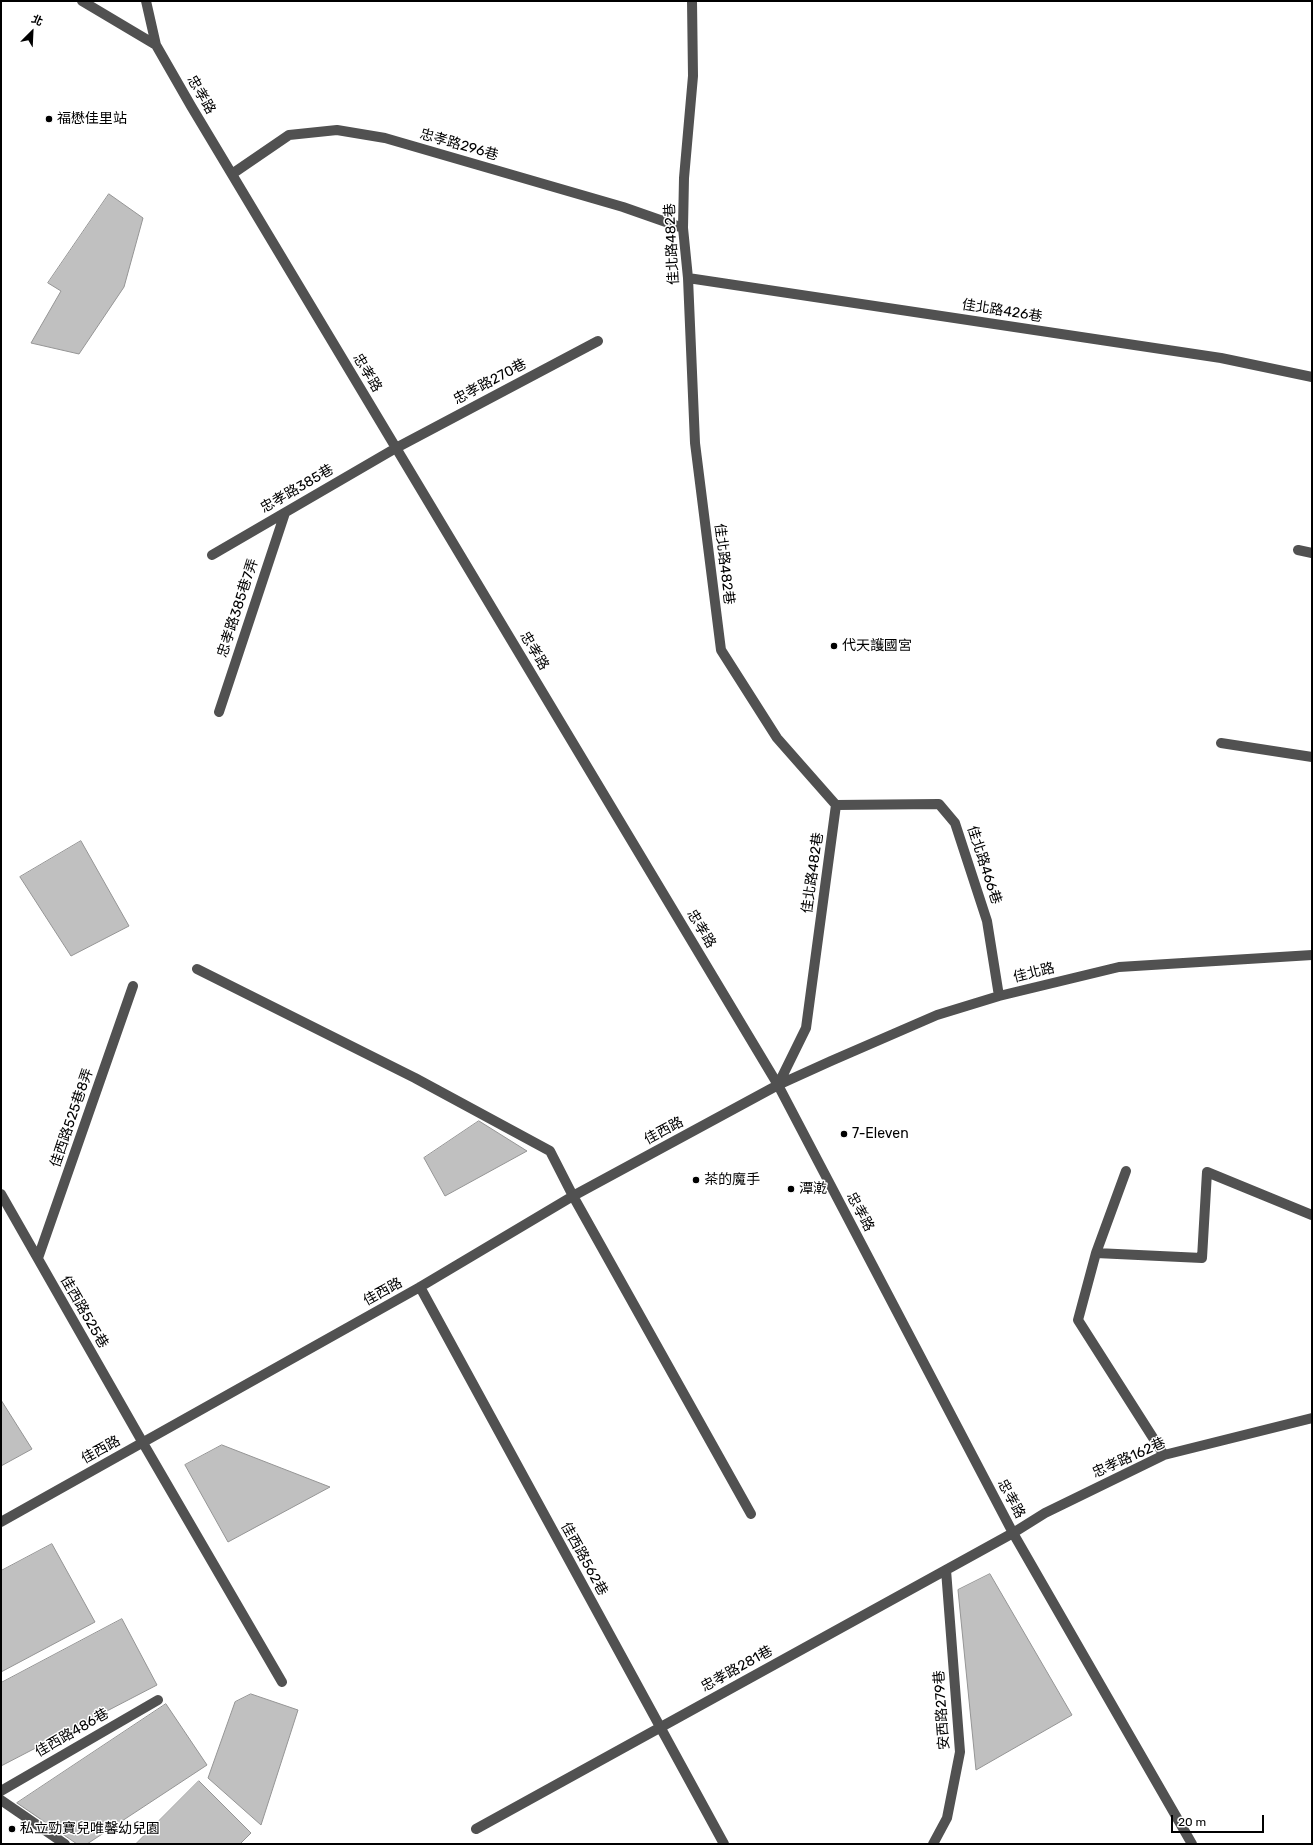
<!DOCTYPE html>
<html>
<head>
<meta charset="utf-8">
<style>
	body { margin:0 }
	#map { position:relative; width:1313px; height:1845px; overflow:hidden; background:#fff; font-family:Rubik,"Noto Sans TC",sans-serif }
	canvas { display:block }
	.frame { position:absolute; inset:0; border:2px solid #000; pointer-events:none }
	.north { position:absolute; left:12px; top:12px; width:40px; height:40px; -webkit-text-stroke:3px #fff; paint-order:stroke; rotate:24deg; font-size:11px; font-weight:700; line-height:16px; text-align:center; color:#000 }
	.north::after { content:''; display:block; margin:auto; width:14px; height:18px; background:#000; clip-path:polygon(50% 0,100% 100%,50% 72%,0 100%) }
	.scale { position:absolute; left:1171px; top:1815px; width:93px; height:18px; box-sizing:border-box; border:2px solid #000; border-top:0; padding-left:5px; font-size:12px; line-height:14px; white-space:nowrap; color:#000; -webkit-text-stroke:3px #fff; paint-order:stroke }
</style>
</head>
<body>
<div id="map">
<canvas width="1313" height="1845"></canvas>
<div class="frame"></div>
<div class="north">北</div>
<div class="scale">20 m</div>
</div>
<script>
const context = document.querySelector('canvas').getContext('2d');
context.lineJoin = 'round';
function fill(path, color) { context.fillStyle = color; context.fill(path, 'evenodd'); }
function trace(path, color, width, dash) { context.strokeStyle = color; context.lineWidth = width; context.lineCap = dash ? 'butt' : 'round'; context.setLineDash(dash || []); context.stroke(path); }
function write(font, color, halo, rows, align = 'center') {
  context.font = font + ' Rubik,"Noto Sans TC",sans-serif'; context.lineWidth = 3; context.setLineDash([]); context.textBaseline = 'middle'; context.strokeStyle = halo; context.fillStyle = color; for (const [text, x, y, turn = 0] of rows) {
    context.save(); context.translate(x, y); context.rotate((+turn || 0) * Math.PI / 180); context.textAlign = isNaN(turn) ? turn : align; if (halo) context.strokeText(text, 0, 0); context.fillText(text, 0, 0); context.restore();
  }
}
const building = new Path2D(`
	M109,194l34,24 -19,69 -45,67 -48,-11 30,-52 -13,-8z
	M81,841l48,85 -58,30 -51,-79z
	M479,1121l48,30 -82,45 -21,-38z
	M1,1400l31,49 -31,17z
	M222,1445l108,42 -102,55 -43,-77z
	M52,1544l43,78 -94,50v-101z
	M990,1574l82,141 -96,55 -18,-180z
	M122,1619l35,66 -156,81v-83z
	M251,1694l47,16 -37,115 -53,-47 27,-76z
	M166,1704l41,61 -120,79h-10l-60,-41z
	M199,1781l52,52 -11,11h-104z`);
fill(building, '#c0c0c0');
trace(building, '#959595', 1);
trace(new Path2D(`
	M82,1l74,44
	M146,1l10,44 35,61 587,979 235,448 179,311
	M692,1l1,75 -9,102 -1,50 5,50 7,165 26,207 56,88 59,67 -30,223 -28,57
	M232,174l57,-39 48,-5 48,8 238,69 60,21
	M688,278l533,80 91,19
	M1298,550l14,3
	M212,555l184,-107 202,-107
	M219,712l66,-199
	M1221,743l91,14
	M836,805l103,-1 16,19 32,98 12,75
	M197,969l218,109 135,73 23,45 178,318
	M1126,1171l-30,82 -18,67 86,135
	M1,1194l142,249 139,239
	M1096,1253l106,5 5,-86 105,43
	M38,1258l95,-272
	M420,1287l304,557
	M1,1522l419,-235 153,-91 205,-111 53,-24 106,-46 62,-19 120,-29 193,-12
	M1,1791l157,-91
	M1,1800l64,44
	M476,1829l537,-296 32,-20 119,-58 148,-37
	M933,1844l14,-26 13,-66 -14,-182`), '#515151', 10);
for (const [x, y, r, color] of [
	[49,119,4,"#000"],
	[834,646,4,"#000"],
	[844,1134,4,"#000"],
	[696,1180,4,"#000"],
	[791,1189,4,"#000"],
	[12,1829,4,"#000"]
]) { const dot = new Path2D(); dot.arc(x, y, r, 0, 2 * Math.PI); context.fillStyle = color; context.fill(dot); trace(dot, '#fff', 1.5); }
write('14px', '#000', '#fff', [
	["忠孝路",201,95,60],
	["忠孝路296巷",459,145,16],
	["佳北路482巷",672,244,-93],
	["佳北路426巷",1002,311,9],
	["忠孝路",367,373,59],
	["忠孝路270巷",490,382,-28],
	["忠孝路385巷",297,489,-30],
	["佳北路482巷",724,564,83],
	["忠孝路385巷7弄",238,608,-72],
	["忠孝路",534,651,59],
	["佳北路466巷",984,865,72],
	["佳北路482巷",813,873,-82],
	["忠孝路",701,929,59],
	["佳北路",1034,973,-14],
	["佳西路525巷8弄",72,1118,-71],
	["佳西路",664,1131,-28],
	["忠孝路",860,1212,62],
	["佳西路",383,1292,-29],
	["佳西路525巷",84,1312,60],
	["佳西路",101,1450,-29],
	["忠孝路162巷",1129,1458,-24],
	["忠孝路",1011,1499,62],
	["佳西路562巷",584,1559,61],
	["忠孝路281巷",737,1669,-29],
	["安西路279巷",942,1710,-94],
	["佳西路486巷",72,1733,-30]
]);
write('14px', '#000', '#fff', [
	["福懋佳里站",57,119],
	["代天護國宮",842,646],
	["7-Eleven",852,1134],
	["茶的魔手",704,1180],
	["潭漧",799,1189],
	["私立勁寶兒唯馨幼兒園",20,1829]
], 'left');
</script>
</body>
</html>
